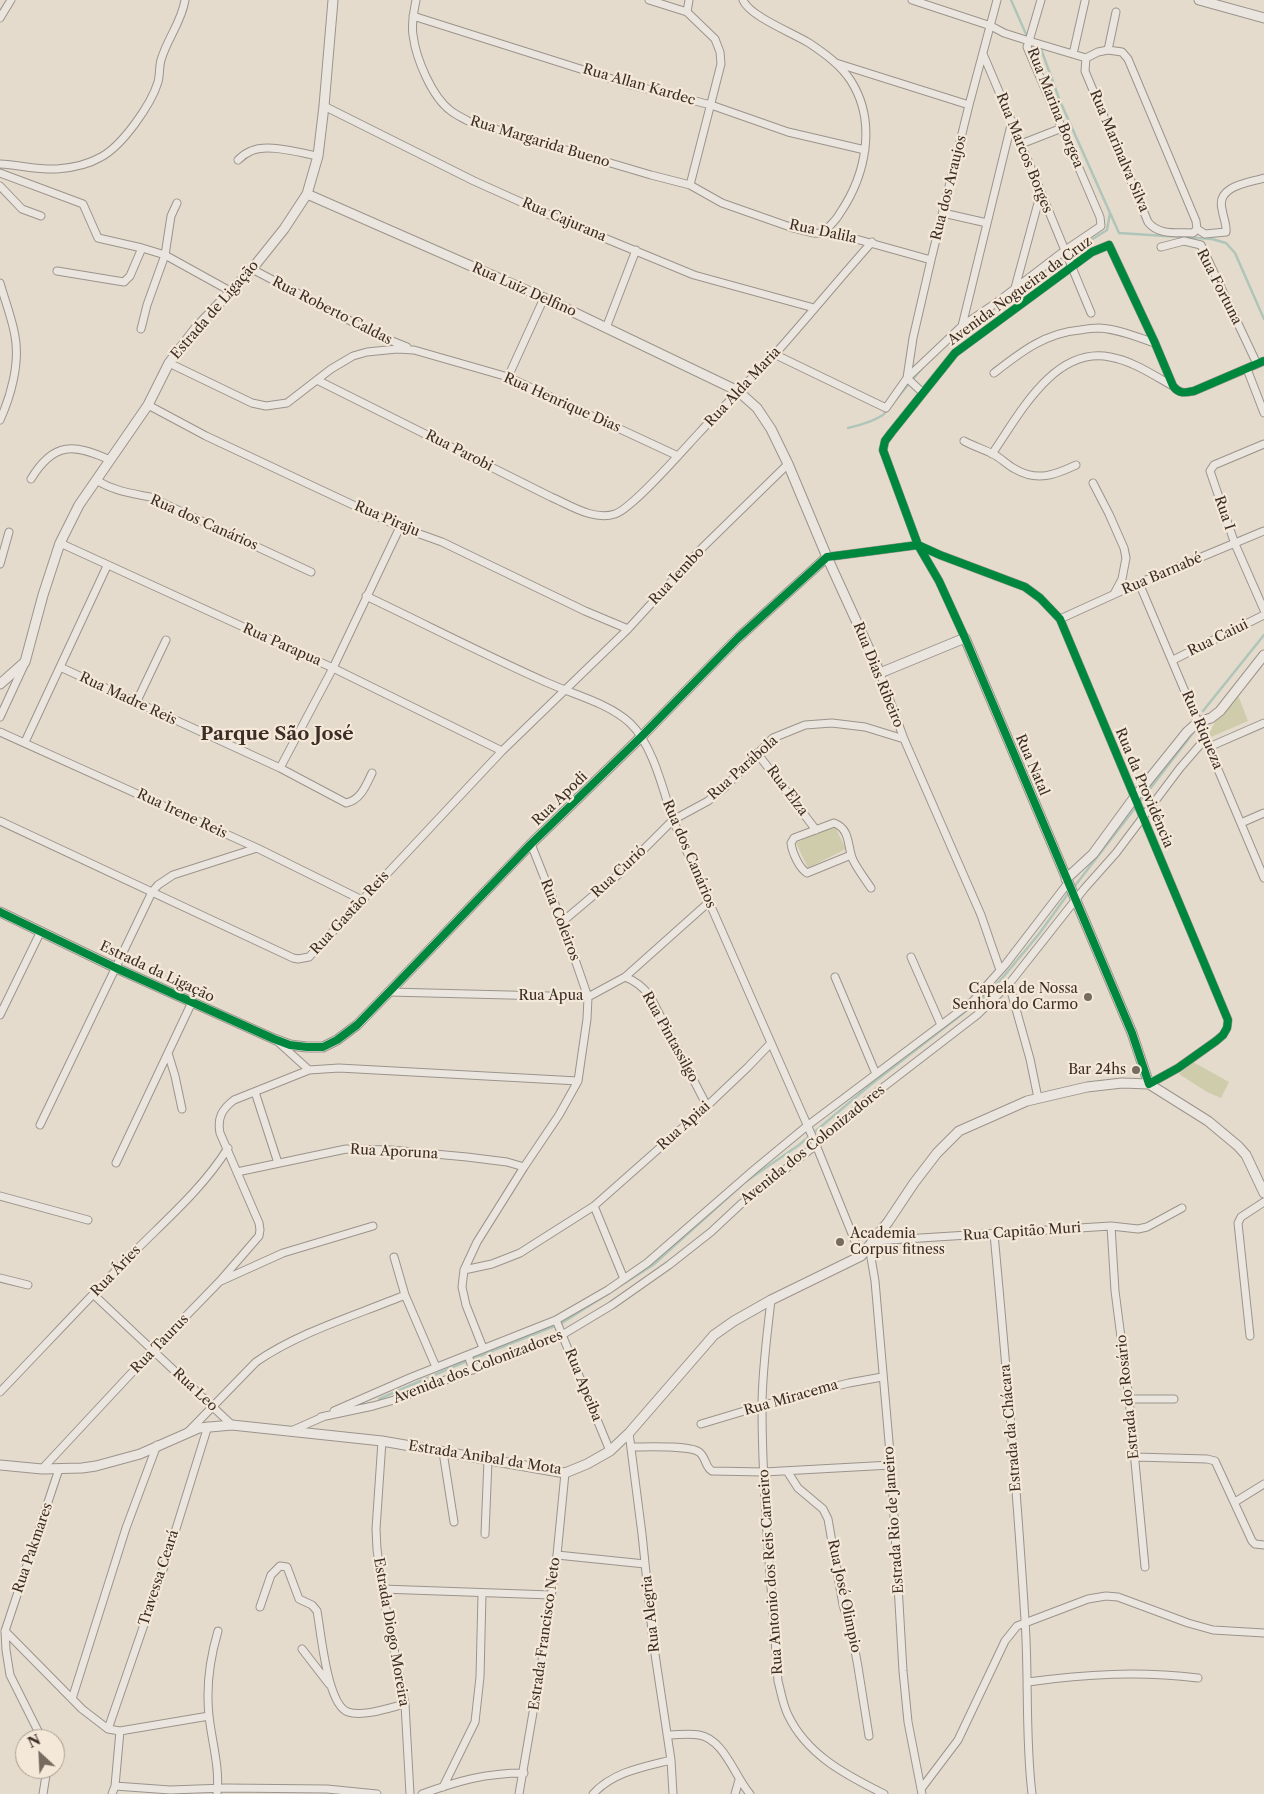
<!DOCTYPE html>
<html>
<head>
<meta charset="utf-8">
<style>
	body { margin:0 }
	#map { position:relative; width:1264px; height:1794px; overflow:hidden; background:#e4dbcd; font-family:"Libre Caslon Text",serif }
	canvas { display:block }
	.north { position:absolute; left:15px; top:1729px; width:50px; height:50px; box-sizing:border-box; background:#f4e8d8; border:1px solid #aa9e91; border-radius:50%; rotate:335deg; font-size:14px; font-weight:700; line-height:20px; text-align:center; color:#3c2e26 }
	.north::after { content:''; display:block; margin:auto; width:18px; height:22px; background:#776b60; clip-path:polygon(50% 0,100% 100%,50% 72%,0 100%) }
</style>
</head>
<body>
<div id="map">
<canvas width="1264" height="1794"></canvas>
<div class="north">N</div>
</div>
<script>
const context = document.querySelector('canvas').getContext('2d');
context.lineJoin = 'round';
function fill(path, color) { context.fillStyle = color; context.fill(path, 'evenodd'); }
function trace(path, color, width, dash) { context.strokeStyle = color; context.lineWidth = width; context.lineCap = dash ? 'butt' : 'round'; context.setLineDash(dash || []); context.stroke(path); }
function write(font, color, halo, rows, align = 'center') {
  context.font = font + ' "Libre Caslon Text",serif'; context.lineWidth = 4.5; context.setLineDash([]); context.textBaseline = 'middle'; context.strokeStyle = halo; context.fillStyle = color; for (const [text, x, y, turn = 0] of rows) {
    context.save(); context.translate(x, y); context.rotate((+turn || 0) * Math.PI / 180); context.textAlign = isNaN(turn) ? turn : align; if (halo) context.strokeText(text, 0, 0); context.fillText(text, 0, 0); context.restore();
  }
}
fill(new Path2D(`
	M1238,695l10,26 -37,16 -2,-3 7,-14z
	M834,825l12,24 -38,19 -12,-25z
	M1193,1062l36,20 -8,16 -14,-6 -28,-18z`), '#cfccab');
trace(new Path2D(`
	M1011,0l15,34 3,3
	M1038,46l3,3 19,52 59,132 93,6 14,4 9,10 29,66
	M1038,275l21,-15 48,-30 3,-17
	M848,428c13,-3 24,-6 35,-13l40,-48
	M1203,711l61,-76
	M1074,887l119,-154
	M379,1399l83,-36 100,-40 91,-58 92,-83 54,-37 70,-59 114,-88 16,-16 40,-48 31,-43`), '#b0c5b9', 2.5);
const minor = new Path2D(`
	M416,0c-2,11 -5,24 -3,35 3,24 19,62 38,76 5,4 12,7 17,10l183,54 39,10 32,18 71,25 20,5 25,1 93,26
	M649,0l38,12 28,27 5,13 1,12 -31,121
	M743,0c6,16 50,33 66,43 15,10 32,22 42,38 26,41 15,94 -11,132 -4,8 -12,14 -17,20
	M1041,0l-12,41 57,17
	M687,12l2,-12
	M413,16l218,69 80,20 77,27 77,18
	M0,18l11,-18
	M1108,50l14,2 6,7 68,162 1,8 -4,4c-16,-1 -34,3 -45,-11l-63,-151 1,-13 12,-6z
	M1108,50l8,-38
	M983,54c37,86 72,173 108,259
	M1073,54l12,-53
	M836,63l133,42
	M324,106l150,75 89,40 131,54 120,33
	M1021,144l41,-16
	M238,160c4,-4 8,-7 13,-9 17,-8 49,2 67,5
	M0,164c19,1 38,6 57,5 14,-1 32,-5 44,-12 21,-11 50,-52 57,-75 2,-7 1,-15 3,-22 6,-21 21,-39 24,-60
	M0,173l83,31 15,34 44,10 23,7 65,36
	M0,186l22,23 19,7
	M943,213l44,10
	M1197,229l8,5 21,-2c1,-7 -3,-15 -4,-23 -6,-23 26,-26 42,-31
	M1161,247l23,-6 17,4 56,119
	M252,269l125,66 30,12
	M57,271l67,11 6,-6 12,-28
	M0,283c5,18 12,35 15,53 5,27 -4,60 -15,84
	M1015,288l26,-96
	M962,326l50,-205
	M606,328l30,-78
	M141,329l6,-24 18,-50 6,-39 6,-13
	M774,354l112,54 21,-30 55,-52 34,-23 68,-52 37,-25 -1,-9 -73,-170 2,-6 -25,-8 -13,-7 -79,-26
	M169,363l83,40 14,3 21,-3 44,-34 22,-13 14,-4 30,-3 17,1 94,27 170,79
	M1247,369l17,44
	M994,373c27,-21 51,-40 86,-43 6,-1 13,-2 19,-2 19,1 38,9 56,15
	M508,377l36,-79
	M317,380l234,117c19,8 42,24 64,17 18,-6 68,-64 84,-81 25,-27 51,-53 76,-79 33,-37 64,-75 97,-112
	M922,392l-15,-14 6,-40 18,-78 38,-155 28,-105
	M148,405l58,31 194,91 42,15 143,69 43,18
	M964,441c9,5 19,8 29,13 8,4 14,11 22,15 22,13 40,6 61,-4
	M1264,444l-50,21 -4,6 25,73 29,66
	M992,454c27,-39 62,-108 118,-97 23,4 43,18 63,29
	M31,479c23,-38 43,-35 79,-19
	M96,480c18,11 34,13 54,17l161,75
	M1093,483l16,31 15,34 2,10 -4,21 -8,15
	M60,543l273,125 169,83
	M827,557l91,-12 22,10 85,32 15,11 20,21 168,401 -1,8 -4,7 -7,6 -38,27 -29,16
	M0,564l9,-32
	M1139,583l125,295
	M366,596c61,29 121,60 182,87 27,12 60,20 82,40 23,22 33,67 43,97l143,325 45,111
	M1060,619l79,-36 125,-52
	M965,638l-26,-57 -21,-36 -35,-95 2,-9 6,-8 64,-80 137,-101 17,-7 46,98 18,43c6,8 12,7 21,5l70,-30
	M1173,660l91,-45
	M60,667l220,101 66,35c15,-3 20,-18 26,-30
	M880,673l24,66 77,176 19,55
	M136,703l30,-63
	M0,717l25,-54
	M0,732l257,116 105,52
	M25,742l82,-176
	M1209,747l55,-24
	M757,753l59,77
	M280,768l53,-100 67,-141
	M0,821l293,137 5,1 11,-2 193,-206 126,-122 74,-81 86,-84
	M1241,823l23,-10
	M851,855l-44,18c-8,-5 -15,-21 -16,-30l3,-5 40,-15c17,6 13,24 19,37 5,10 12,19 18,28
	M562,922l58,-49 53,-53 35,-19 17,-14 48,-49 32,-13 27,-2 33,4 39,12
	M911,957l30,68
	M625,977c11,4 18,10 25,19l57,110
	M835,977l41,97
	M1009,984l21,75 8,39
	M389,992l199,5 37,-20 84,-75
	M0,1015l41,-84
	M277,1041l32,29 30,-2 239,13
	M168,1053l7,23 7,33
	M255,1092l23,71
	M40,1125l112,-233 6,-7 15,-10 84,-27
	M116,1163l76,-161
	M237,1172l109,-23 45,1 76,7 40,5 17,5
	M0,1196l88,24
	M594,1206l30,73
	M1111,1226l4,65 14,108 16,168
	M994,1234c12,129 23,257 31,386 4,58 0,116 7,174
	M873,1241l238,-15 27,3 9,-2 35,-19
	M869,1246l6,35 16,184 12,206 5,51 14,72
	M394,1257l11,38 31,72
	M464,1270l28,-6 28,-11 74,-47 113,-100 41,-39 23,-24
	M0,1278l28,7
	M221,1281l62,-28 90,-27
	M93,1294l139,131
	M771,1300c-4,36 -9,71 -9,107 0,91 10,183 16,274 3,11 5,24 10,34 19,40 58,60 96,79
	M556,1320l54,131
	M1250,1336l-12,-113 3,-6 23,-15
	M483,1348l-17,-43 -4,-18 2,-17 13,-28 47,-75 35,-52 19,-34 9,-62 1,-22 -26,-75 -31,-78
	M468,1355l5,15
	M0,1392c45,-47 89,-94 134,-140 33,-33 69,-64 94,-104
	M1129,1399h45
	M334,1411l78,-34 144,-57 52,-30 39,-27 108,-94 52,-43 166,-125 32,-36 63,-82
	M321,1417l52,-11 21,-6 168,-65 50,-30 57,-40 42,-33 30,-28 75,-59 52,-46 109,-84 32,-31 75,-95 32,-36 64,-85 26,-30
	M701,1424l90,-27 58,-14 33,-6
	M291,1431l34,-15
	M188,1432l68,-70c43,-30 101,-47 149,-67
	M629,1433l13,101 11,107 18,119 2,34
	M382,1441l-6,88 1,20 5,40 23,115 5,90
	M631,1447c15,0 57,-2 68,5 7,5 6,15 13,19l52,1 127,-7
	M443,1452l11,70
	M1135,1457l72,2 8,2 37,80 3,3 9,1
	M42,1469l110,-118 68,-70 39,-45 1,-6 -1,-7 -39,-90c-3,-15 2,-24 14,-33l75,-30
	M787,1471l11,17 25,21 5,10 15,86 9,29 6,33 11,69
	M1235,1502l29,-18
	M485,1534l3,-74
	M557,1555l88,9
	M382,1589l169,6
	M260,1607l11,-32 9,-9 7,1 12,32 13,6 5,6c4,21 10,94 31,101 15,5 41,-4 57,-8
	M5,1631l77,78 26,20 12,2 89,-15
	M302,1649l27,35
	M1028,1682c58,-8 111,-11 170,-4
	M72,1699l54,-171 31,-83
	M108,1729l58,-168 42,-135
	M667,1735c11,0 22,-2 32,0 25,4 36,42 51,59
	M42,1739l-32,-64 -4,-25 -1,-19 54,-162
	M115,1786l55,4 55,-2 102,1 50,5
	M443,1787l32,-65 5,-45 2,-83
	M921,1789l37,-49 47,-99 12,-15 71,-27 18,-3 12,1 70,26 25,7 51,3
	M43,1794l4,-25
	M112,1794l3,-8 5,-55
	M217,1794c3,-27 -5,-51 -8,-78 -3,-28 1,-58 9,-85
	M422,1794c36,-13 63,-21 102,-21
	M519,1794l23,-134 15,-105 8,-82
	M593,1794c20,-22 50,-27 78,-34
	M735,1794l4,-14`);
const tertiary = new Path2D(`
	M1199,0l65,18
	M307,194l237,104 194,93 19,17 14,21 17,35 39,93 53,116 85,-35 167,395 17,51
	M0,684l25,-22 18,-67 17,-52 19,-38 69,-100 21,-42 27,-35 56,-59 32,-40 23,-35 11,-38 6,-50 9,-106
	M1066,879l27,-25 41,-56 53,-66 11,-10 13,-4 9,-7 44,-56
	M0,912l116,56 158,71 16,6 17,2h16l14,-7 20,-15 32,-33 142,-148 110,-107 97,-99 89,-81
	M0,1465l42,4 40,-1 14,-2 44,-12 59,-26 33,-3 150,16 183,32 22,-9 23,-13 19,-18 85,-98 20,-14 37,-21 90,-44 27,-34 26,-39 23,-30 22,-22 68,-30 60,-14 35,-4 27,1 59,37 30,25 8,9 18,38`);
trace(minor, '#9b948c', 9);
trace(tertiary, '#9b948c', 11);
trace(minor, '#eae5de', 7);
trace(tertiary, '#eae5de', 9);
trace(new Path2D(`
	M0,912l116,56 158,71 16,6 17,2h16l14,-7 20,-15 32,-33 142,-148 110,-107 97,-99 89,-81 91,-12 22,10 85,32 15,11 20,21 168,401 -1,8 -4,7 -7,6 -38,27 -29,16 -17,-51 -167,-395 -26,-57 -21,-36 -35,-95 2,-9 6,-8 64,-80 137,-101 17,-7 46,98 18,43c6,8 12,7 21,5l70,-30`), '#00873e', 8);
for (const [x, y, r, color] of [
	[1088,997,5,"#776b60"],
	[1136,1070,5,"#776b60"],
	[840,1242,5,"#776b60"]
]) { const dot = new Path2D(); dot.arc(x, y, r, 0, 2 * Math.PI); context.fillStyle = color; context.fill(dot); trace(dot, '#f4e8d8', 2); }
write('14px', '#3c2e26', '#f4e8d8', [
	["Rua Allan Kardec",639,85,16],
	["Rua Marina Borgea",1055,108,68],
	["Rua Margarida Bueno",540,142,17],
	["Rua Marinalva Silva",1119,151,67],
	["Rua Marcos Borges",1024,153,68],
	["Rua dos Araujos",949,188,-76],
	["Rua Cajurana",564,220,23],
	["Rua Dalila",823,232,12],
	["Rua Fortuna",1219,287,63],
	["Rua Luiz Delfino",524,290,24],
	["Avenida Nogueira da Cruz",1020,291,-36],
	["Estrada de Ligação",215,310,-49],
	["Rua Roberto Caldas",332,311,27],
	["Rua Alda Maria",743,387,-47],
	["Rua Henrique Dias",562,403,24],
	["Rua Parobi",459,451,27],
	["Rua I",1224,513,71],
	["Rua Piraju",387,519,23],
	["Rua dos Canários",204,523,24],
	["Rua Barnabé",1162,574,-23],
	["Rua Iembo",677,576,-47],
	["Rua Caiui",1218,638,-26],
	["Rua Parapua",282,645,24],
	["Rua Dias Ribeiro",878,675,68],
	["Rua Madre Reis",128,699,25],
	["Rua Riqueza",1202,730,67],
	["Rua Natal",1032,765,67],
	["Rua Parábola",743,768,-42],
	["Rua da Providência",1144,788,67],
	["Rua Elza",787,791,53],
	["Rua Apodi",560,799,-44],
	["Rua Irene Reis",182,814,25],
	["Rua dos Canários",689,854,67],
	["Rua Curió",619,872,-43],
	["Rua Gastão Reis",350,913,-47],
	["Rua Coleiros",560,920,69],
	["Estrada da Ligação",157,972,25],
	["Rua Apua",551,996],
	["Rua Pintassilgo",670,1037,61],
	["Rua Apiai",684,1126,-42],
	["Avenida dos Colonizadores",813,1145,-39],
	["Rua Aporuna",394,1152,3],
	["Rua Capitão Muri",1022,1232,-4],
	["Rua Áries",116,1271,-46],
	["Rua Taurus",160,1344,-46],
	["Avenida dos Colonizadores",478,1367,-21],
	["Rua Apeiba",583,1385,68],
	["Rua Leo",195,1390,43],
	["Estrada do Rosário",1128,1397,-96],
	["Rua Miracema",791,1398,-16],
	["Estrada da Chácara",1011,1428,-95],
	["Estrada Anibal da Mota",485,1458,9],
	["Estrada Rio de Janeiro",894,1520,-94],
	["Rua Pakmares",33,1548,-71],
	["Rua Antonio dos Reis Carneiro",771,1572,-94],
	["Travessa Ceará",159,1578,-72],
	["Rua José Olimpio",844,1596,78],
	["Rua Alegria",651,1614,-96],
	["Estrada Diogo Moreira",391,1632,80],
	["Estrada Francisco Neto",545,1634,-82]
]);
write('14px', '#3c2e26', '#f4e8d8', [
	["Capela de Nossa",1078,989],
	["Senhora do Carmo",1078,1005],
	["Bar 24hs",1126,1070],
	["Academia",850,1234,"left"],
	["Corpus fitness",850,1250,"left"]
], 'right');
write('bold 19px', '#3c2e26', '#f4e8d8', [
	["Parque São José",277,735]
]);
</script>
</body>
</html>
